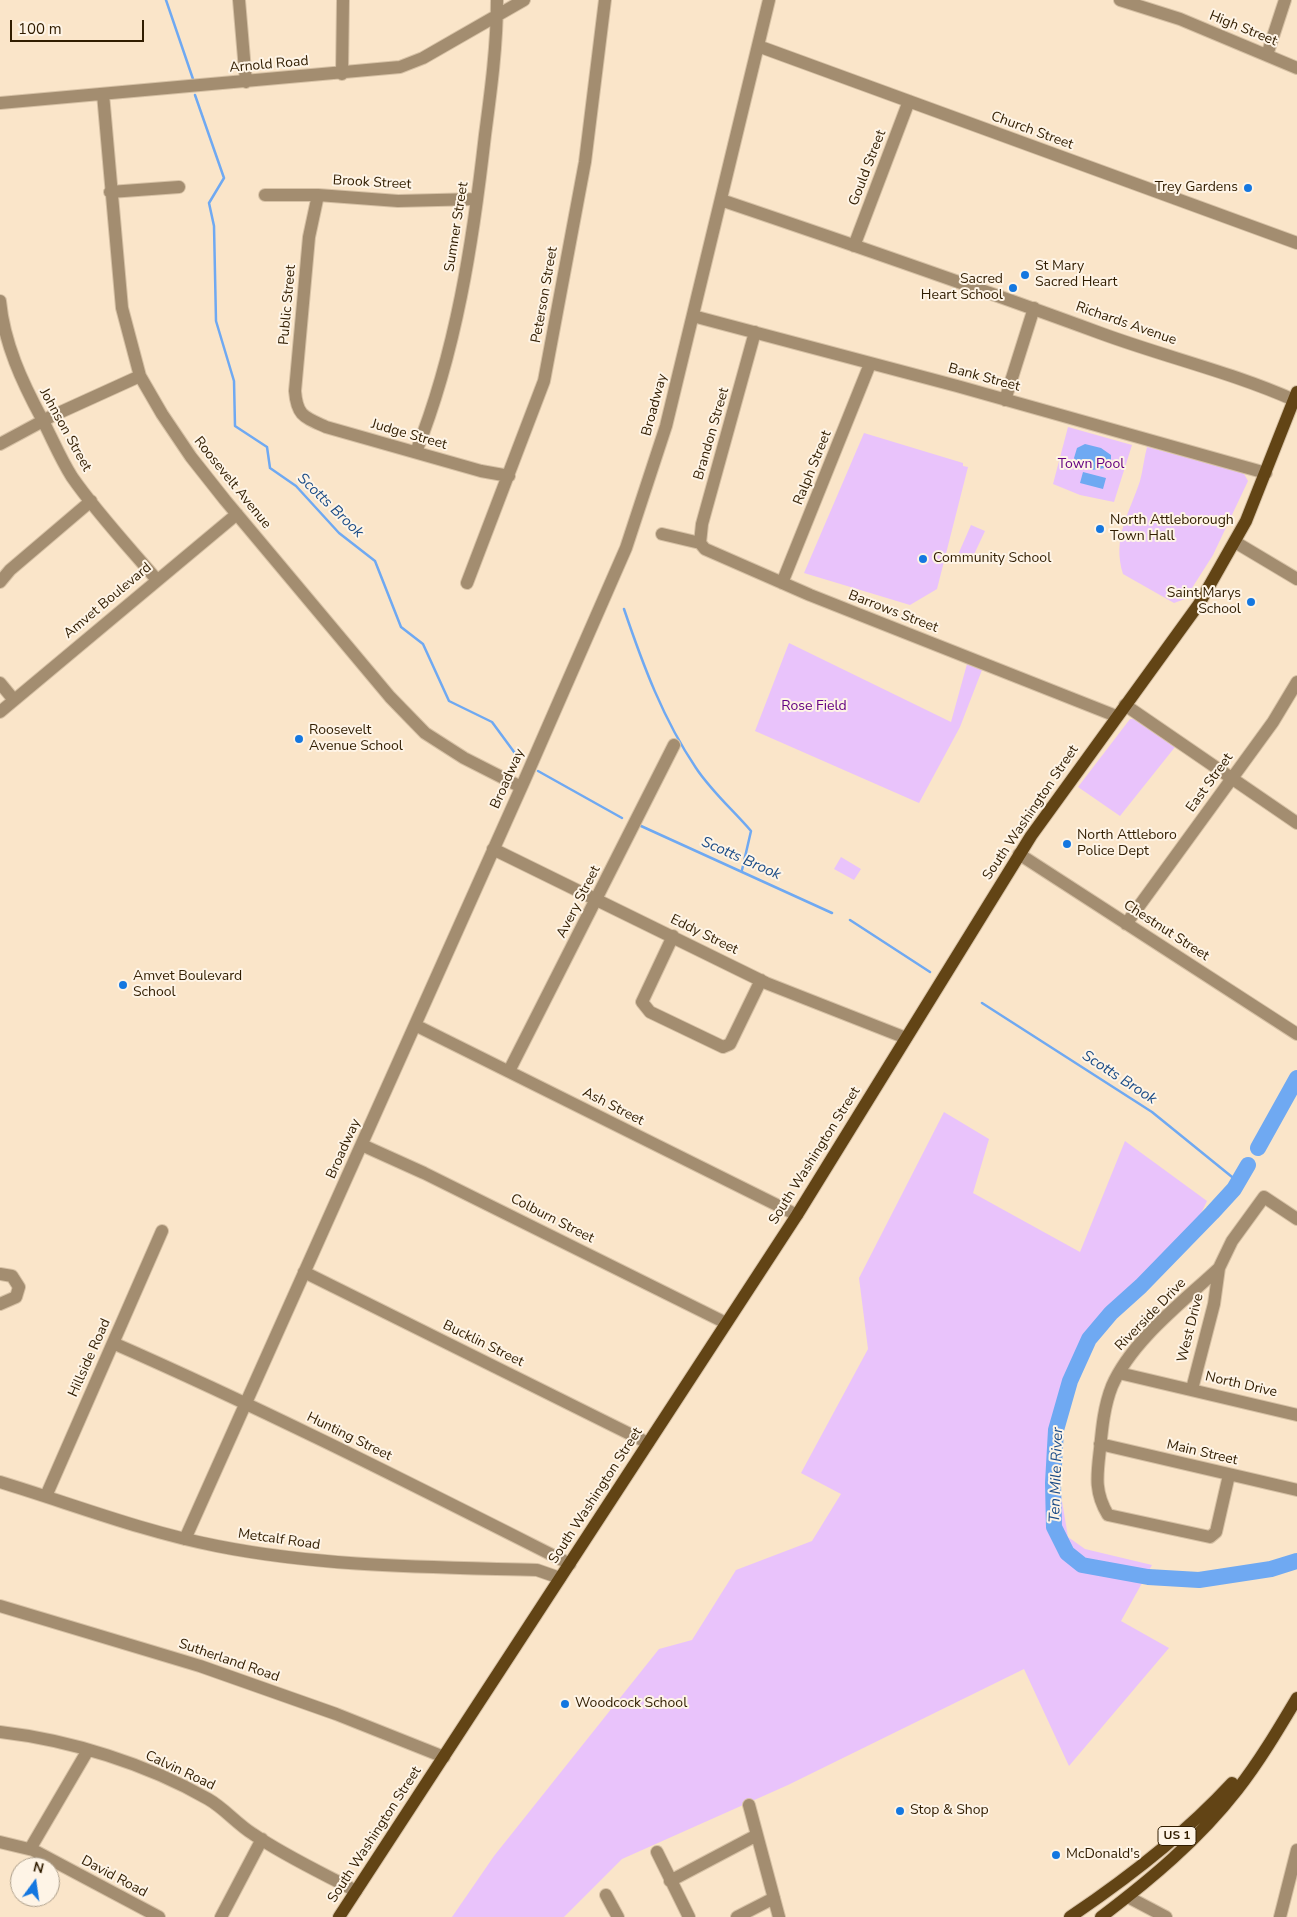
<!DOCTYPE html>
<html>
<head>
<meta charset="utf-8">
<style>
	body { margin:0 }
	#map { position:relative; width:1297px; height:1917px; overflow:hidden; background:#fae5c9; font-family:"Nunito Sans",sans-serif }
	canvas { display:block }
	.north { position:absolute; left:10px; top:1857px; width:50px; height:50px; box-sizing:border-box; background:#fef4e6; border:1px solid #ac9e8a; border-radius:50%; rotate:14deg; font-size:14px; font-weight:700; line-height:20px; text-align:center; color:#311d00 }
	.north::after { content:''; display:block; margin:auto; width:18px; height:22px; background:#1477e0; clip-path:polygon(50% 0,100% 100%,50% 72%,0 100%) }
	.scale { position:absolute; left:10px; top:20px; width:134px; height:22px; box-sizing:border-box; border:2px solid #311d00; border-top:0; padding-left:6px; font-size:15px; line-height:18px; white-space:nowrap; color:#311d00; -webkit-text-stroke:4px #fef4e6; paint-order:stroke }
</style>
</head>
<body>
<div id="map">
<canvas width="1297" height="1917"></canvas>
<div class="north">N</div>
<div class="scale">100 m</div>
</div>
<script>
const context = document.querySelector('canvas').getContext('2d');
context.lineJoin = 'round';
function fill(path, color) { context.fillStyle = color; context.fill(path, 'evenodd'); }
function trace(path, color, width, dash) { context.strokeStyle = color; context.lineWidth = width; context.lineCap = dash ? 'butt' : 'round'; context.setLineDash(dash || []); context.stroke(path); }
function write(font, color, halo, rows, align = 'center') {
  context.font = font + ' "Nunito Sans",sans-serif'; context.lineWidth = 4; context.setLineDash([]); context.textBaseline = 'middle'; context.strokeStyle = halo; context.fillStyle = color; for (const [text, x, y, turn = 0] of rows) {
    context.save(); context.translate(x, y); context.rotate((+turn || 0) * Math.PI / 180); context.textAlign = isNaN(turn) ? turn : align; if (halo) context.strokeText(text, 0, 0); context.fillText(text, 0, 0); context.restore();
  }
}
fill(new Path2D(`
	M1068,427l64,18 -18,57 -34,-7 -27,-11z
	M864,433l99,30v3l5,1 -31,122 -27,16 -106,-32z
	M1147,447l96,25 5,9 -35,74 -28,44 -11,4 -51,-29c-11,-36 6,-60 17,-93 3,-11 4,-23 7,-34z
	M971,525l14,6 -15,32 -13,-6z
	M789,643l162,79 16,-58 15,6 -22,57 -41,76 -164,-72z
	M1130,719h4l41,28 -55,69 -42,-29z
	M841,857l20,12 -7,11 -20,-11z
	M944,1112l45,27 -16,54 107,59 45,-111 82,60 -16,33 -45,54 -49,47 -34,83 -4,65 9,54 17,12 67,16 -31,56 48,27 -100,118 -45,-97 -236,116 -166,74 -58,58h-112l42,-61 165,-207 33,-9 44,-70 76,-29 29,-47 -40,-21 67,-124 -9,-71z`), '#e9c3fb');
fill(new Path2D(`
	M1085,444l16,4 10,7v12l-19,3 -13,-4 -5,-8 3,-10z
	M1083,472l23,6 -3,11 -23,-6z`), '#6fa9f2');
trace(new Path2D(`
	M166,0l27,79
	M195,95l29,83 -15,25 5,23 2,95 18,60 1,45 32,21 3,21 26,18 43,47 36,28 26,66 22,17 26,57 43,21 25,34
	M624,609c19,56 39,110 72,159 16,24 37,42 55,63l-9,39
	M538,771l84,47
	M641,826l191,87
	M850,920l80,52
	M982,1003l170,109 85,69`), '#6fa9f2', 2.5);
trace(new Path2D(`
	M1258,1148l39,-70
	M1248,1165l-14,24 -22,24 -71,73 -30,27 -22,26 -19,42 -14,49 -3,53 1,44 13,26 15,12 66,12 51,3 72,-11 26,-8`), '#6fa9f2', 16);
const minor = new Path2D(`
	M239,0l7,82
	M1120,0l60,19 117,49
	M758,46l539,197
	M1267,55l18,-55
	M342,74l1,-74
	M103,94l19,214 18,68 22,38 29,43 34,43 165,197 35,36 39,25 57,29
	M0,103l400,-36 23,-9 101,-58
	M110,192l69,-5
	M265,195h53l80,6 79,-2
	M318,195l-9,42 -14,154c2,25 9,26 31,36l155,44 28,5
	M721,200c127,43 254,87 379,133 65,24 131,39 194,67
	M854,246l55,-145
	M0,301c4,42 22,81 42,118 10,19 18,39 30,58 25,36 56,69 85,103
	M693,316l264,70 309,87
	M1005,400l29,-92
	M0,444l52,-28 88,-40
	M416,452c40,-100 57,-210 69,-317 6,-45 12,-90 12,-135
	M662,534l38,9 5,6 105,46 306,121
	M1235,542l62,37
	M700,543l2,-19 53,-192
	M0,582l10,-12 81,-69
	M467,583l77,-202 41,-219 20,-162
	M782,583l88,-219
	M0,683l14,17
	M1125,705l172,118
	M0,712l237,-198
	M493,849l273,134 140,55
	M1019,854l278,180
	M1126,924l147,-202 24,-40
	M673,936l-31,66 8,10 73,35 7,-3 31,-64
	M415,1025l382,190
	M509,1071l165,-326
	M362,1145l62,28 302,150
	M1219,1268c-35,33 -87,72 -107,118 -8,20 -10,42 -12,63 -3,26 -6,43 8,66l102,22 6,-5 13,-57
	M304,1272l344,171
	M0,1274l12,2 7,11 -3,10 -16,7
	M113,1343c155,68 306,145 457,221
	M1119,1373l178,42
	M1192,1389l22,-85 5,-36 13,-27 32,-44 33,22
	M1100,1444l197,46
	M0,1482c72,22 144,50 217,64 106,21 213,21 320,24l23,8
	M46,1496l116,-265
	M185,1539l340,-760 101,-231 40,-122 103,-426
	M0,1606l200,60 136,48 108,43
	M0,1732c70,8 147,32 208,67 16,9 29,25 45,35 32,22 69,39 103,57
	M749,1805l30,112
	M0,1842l33,8 126,67
	M30,1849l58,-99
	M657,1852l32,65
	M670,1881l87,-46
	M606,1895l12,22
	M1128,1897l38,20
	M221,1917l41,-78
	M737,1917l37,-19
	M1280,1917l17,-67`);
const major = new Path2D(`
	M339,1917l458,-702 234,-379 168,-232 47,-83 51,-129
	M1070,1917c58,-39 114,-82 162,-134
	M1101,1917c49,-37 97,-77 136,-127 22,-28 41,-60 60,-92`);
trace(minor, '#d6c1a5', 14);
trace(major, '#d6c1a5', 14);
trace(minor, '#a38d70', 12);
trace(major, '#624415', 12);
for (const [x, y, r, color] of [
	[1248,188,5,"#1477e0"],
	[1025,275,5,"#1477e0"],
	[1013,288,5,"#1477e0"],
	[1100,529,5,"#1477e0"],
	[923,559,5,"#1477e0"],
	[1251,602,5,"#1477e0"],
	[299,739,5,"#1477e0"],
	[1067,844,5,"#1477e0"],
	[123,985,5,"#1477e0"],
	[565,1704,5,"#1477e0"],
	[900,1811,5,"#1477e0"],
	[1056,1855,5,"#1477e0"]
]) { const dot = new Path2D(); dot.arc(x, y, r, 0, 2 * Math.PI); context.fillStyle = color; context.fill(dot); trace(dot, '#fef4e6', 2); }
for (const [x, y, w] of [
	[1177,1836,38]
]) { const box = new Path2D(); box.roundRect(x - w / 2, y - 9.5, w, 19, 4); context.fillStyle = '#fef4e6'; context.fill(box); trace(box, '#311d00', 1); }
write('bold 12px', '#311d00', null, [
	["US 1",1177,1836]
]);
write('14px', '#311d00', '#fef4e6', [
	["High Street",1243,29,22],
	["Arnold Road",269,65,-5],
	["Church Street",1032,131,20],
	["Gould Street",868,168,-69],
	["Brook Street",372,183,3],
	["Sumner Street",457,227,-81],
	["Peterson Street",545,295,-80],
	["Public Street",288,305,-85],
	["Richards Avenue",1126,324,19],
	["Bank Street",984,378,15],
	["Broadway",655,405,-75],
	["Johnson Street",65,430,61],
	["Brandon Street",712,434,-74],
	["Judge Street",409,435,16],
	["Ralph Street",813,468,-68],
	["Roosevelt Avenue",232,483,51],
	["Amvet Boulevard",108,601,-40],
	["Barrows Street",893,612,21],
	["Broadway",508,779,-66],
	["East Street",1210,783,-54],
	["South Washington Street",1031,813,-56],
	["Avery Street",579,902,-63],
	["Chestnut Street",1166,931,33],
	["Eddy Street",704,935,26],
	["Ash Street",613,1107,27],
	["Broadway",344,1149,-66],
	["South Washington Street",815,1156,-58],
	["Colburn Street",552,1219,27],
	["Riverside Drive",1151,1315,-46],
	["West Drive",1191,1328,-76],
	["Bucklin Street",483,1344,26],
	["Hillside Road",90,1358,-66],
	["North Drive",1241,1385,13],
	["Hunting Street",349,1437,26],
	["Main Street",1202,1453,13],
	["South Washington Street",596,1496,-57],
	["Metcalf Road",279,1540,8],
	["Sutherland Road",229,1661,19],
	["Calvin Road",180,1771,25],
	["South Washington Street",375,1835,-57],
	["David Road",114,1877,28]
]);
write('14px', '#311d00', '#fef4e6', [
	["Trey Gardens",1238,188,"right"],
	["St Mary",1035,267],
	["Sacred Heart",1035,283],
	["Sacred",1003,280,"right"],
	["Heart School",1003,296,"right"],
	["North Attleborough",1110,521],
	["Town Hall",1110,537],
	["Community School",933,559],
	["Saint Marys",1241,594,"right"],
	["School",1241,610,"right"],
	["Roosevelt",309,731],
	["Avenue School",309,747],
	["North Attleboro",1077,836],
	["Police Dept",1077,852],
	["Amvet Boulevard",133,977],
	["School",133,993],
	["Woodcock School",575,1704],
	["Stop & Shop",910,1811],
	["McDonald's",1066,1855]
], 'left');
write('14px', '#640182', '#fef4e6', [
	["Town Pool",1091,465],
	["Rose Field",814,707]
]);
write('italic 15px', '#1b4c87', '#fef4e6', [
	["Scotts Brook",330,506,44],
	["Scotts Brook",741,859,24],
	["Scotts Brook",1119,1078,33],
	["Ten Mile River",1057,1475,-88]
]);
</script>
</body>
</html>
